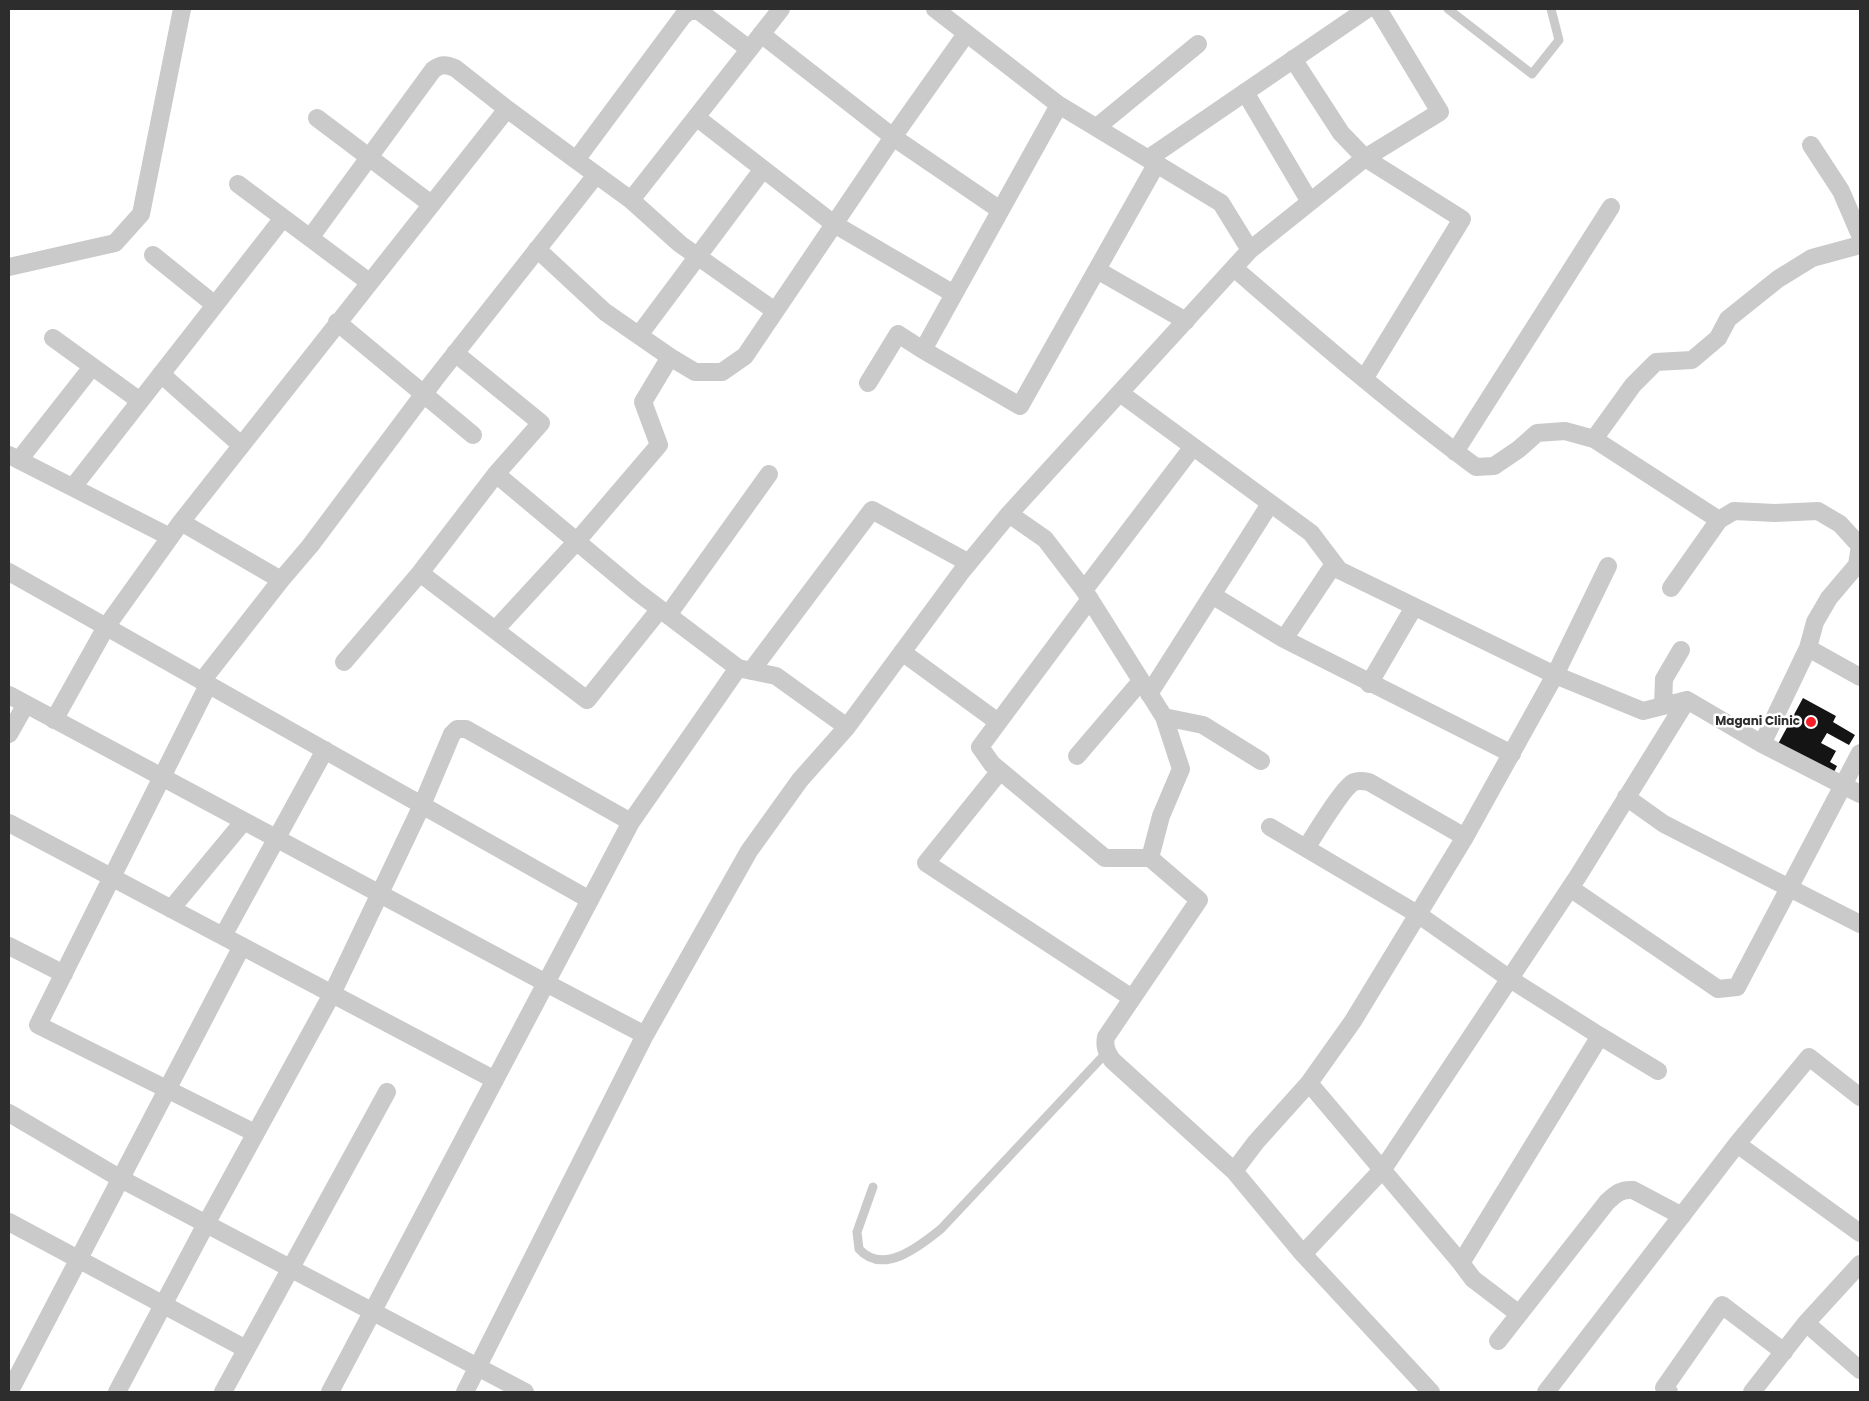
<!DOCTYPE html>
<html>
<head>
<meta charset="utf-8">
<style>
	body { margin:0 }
	#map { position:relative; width:1869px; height:1401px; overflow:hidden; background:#fff; font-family:Poppins,sans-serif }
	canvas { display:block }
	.frame { position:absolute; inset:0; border:10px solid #2d2d2d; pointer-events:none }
</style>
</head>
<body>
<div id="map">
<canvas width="1869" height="1401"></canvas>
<div class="frame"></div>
</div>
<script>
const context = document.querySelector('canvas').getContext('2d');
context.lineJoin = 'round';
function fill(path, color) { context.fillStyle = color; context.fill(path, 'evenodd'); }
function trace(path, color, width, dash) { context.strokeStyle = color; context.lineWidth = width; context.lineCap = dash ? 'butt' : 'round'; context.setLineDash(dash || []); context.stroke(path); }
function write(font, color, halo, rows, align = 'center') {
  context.font = font + ' Poppins,sans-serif'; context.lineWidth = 5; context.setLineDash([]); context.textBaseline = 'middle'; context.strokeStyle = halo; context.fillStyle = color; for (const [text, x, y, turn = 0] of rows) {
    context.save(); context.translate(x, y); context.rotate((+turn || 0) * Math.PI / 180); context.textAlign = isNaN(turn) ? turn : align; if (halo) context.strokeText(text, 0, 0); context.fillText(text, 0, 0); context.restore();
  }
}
fill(new Path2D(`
	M1803,698l33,18 -3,6 22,13 -6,10 -22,-12 -6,10 15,8 -6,11 7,4 -4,8 -55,-30z`), '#141414');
trace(new Path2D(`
	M1448,9l84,65 27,-34 -8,-31
	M873,1187l-16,45 2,17c24,27 61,-3 82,-20l166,-177`), '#cacaca', 9);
trace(new Path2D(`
	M935,9l124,96 162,98 29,47 -241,264 36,25 39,51 80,127 17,52 -20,47 -11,42 49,42 -93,137c-2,10 1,15 6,23l122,111 69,83 128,138
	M966,34l-73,103 107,73
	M1245,92l65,110
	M696,117l138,107 120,70
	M317,118l114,86
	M1097,127l101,-83
	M1811,145l30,46 19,44
	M1149,158l218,-149
	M576,160l-69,-51 -326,413 100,58 29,-34 125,-167 161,-204
	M238,184l131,98
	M631,200l-55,-40 107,-144 6,-5h10l50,38
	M310,238l123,-168c8,-6 12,-6 22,-2l52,41
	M537,249l68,63 65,45 -27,45 16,43 -82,96 -82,89 92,70 73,-91
	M1250,250l115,-92 -24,-25 -48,-74
	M153,255l62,50
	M9,267l106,-24 26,-29 41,-205
	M1234,268c79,68 158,137 242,199l18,-1 25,-17 18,-16 28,-2 29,8 39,-54 23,-23 36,-2 26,-22 10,-19 50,-40 34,-21 48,-13
	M1097,270l89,51
	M775,311l-95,-67 -49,-44 150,-191
	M337,322l136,113
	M639,335l124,-166
	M53,338l87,63
	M923,350l97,56 137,-243
	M455,353l86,70 -45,51 -76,99 75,57
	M670,357l25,15h27l23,-16 148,-219 -132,-103
	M161,374l80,71
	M1364,379l98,-160 -97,-61 75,-46 -62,-103
	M868,383l30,-49 25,16 136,-245
	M1120,393l191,140 28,37 216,105 53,-109
	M1594,439l125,81 -48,68
	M1455,452l156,-245
	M9,455l161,82
	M19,460l73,-93
	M496,474l140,117 102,77 38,8 71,51
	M73,487l210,-269
	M1719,520l15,-9 41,2 43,-2 22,13 20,22 -3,19 -28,33 -14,24 -7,26 -46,96
	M9,572l581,328
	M1084,590l108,-142
	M1212,595l72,44 228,115
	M1090,599l-110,148 12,17 113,94h45
	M668,615l101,-141
	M1284,639l50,-75
	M1808,648l52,29
	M902,652l96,70
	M344,662l76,-89
	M751,671l121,-161 97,53
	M202,681l79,-101
	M1369,684l45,-77
	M208,685l-170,340 217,108
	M1149,694l121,-190
	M9,695l537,288 -216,409
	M1663,706l1,-27 17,-29
	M1164,717l39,8 58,36
	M54,720l52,-93 75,-105
	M9,734l17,-30
	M1077,756l64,-75
	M1000,771l-74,92 206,135
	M1626,797l38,27 196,100
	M9,823l486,257
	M1270,827l149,88 91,64 90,57 -139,227 -152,-180
	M1306,848c8,-12 37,-61 48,-66 5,-2 10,-1 15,0l96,55
	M1570,888l148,101 19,-2 123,-234
	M171,909l73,-88
	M223,936l102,-186
	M9,946l55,28
	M645,1035l-99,-52 85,-161 107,-154
	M1600,1036l58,35
	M9,1113l112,66 404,213
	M1737,1144l72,-87 51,40
	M1234,1171l22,-29 53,-59 44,-62 112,-184 90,-162 88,36 44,-11
	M9,1222l237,127
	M1303,1254l80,-85 195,-293 109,-176 75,44 98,50
	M1461,1263l12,16 46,35
	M1860,1264l-54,59 54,47
	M1498,1341l109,-139c9,-8 14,-13 26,-12l49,26
	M13,1385l229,-439
	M117,1392l89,-168 126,-230 90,-189 30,-71 5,-5h9l165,93
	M223,1392l164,-300
	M465,1392l180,-357 104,-184 51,-71 47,-53 115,-156 47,-57
	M1546,1392l191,-248 123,89
	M1669,1392l-5,-4 58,-83 62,47
	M1752,1392l54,-69`), '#cacaca', 18);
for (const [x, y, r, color] of [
	[1811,722,6,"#f61e27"]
]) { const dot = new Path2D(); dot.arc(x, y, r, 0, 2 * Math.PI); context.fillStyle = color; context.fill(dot); trace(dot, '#fff', 2); }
write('bold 12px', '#2d2d2d', '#fff', [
	["Magani Clinic",1800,722]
], 'right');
</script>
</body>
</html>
